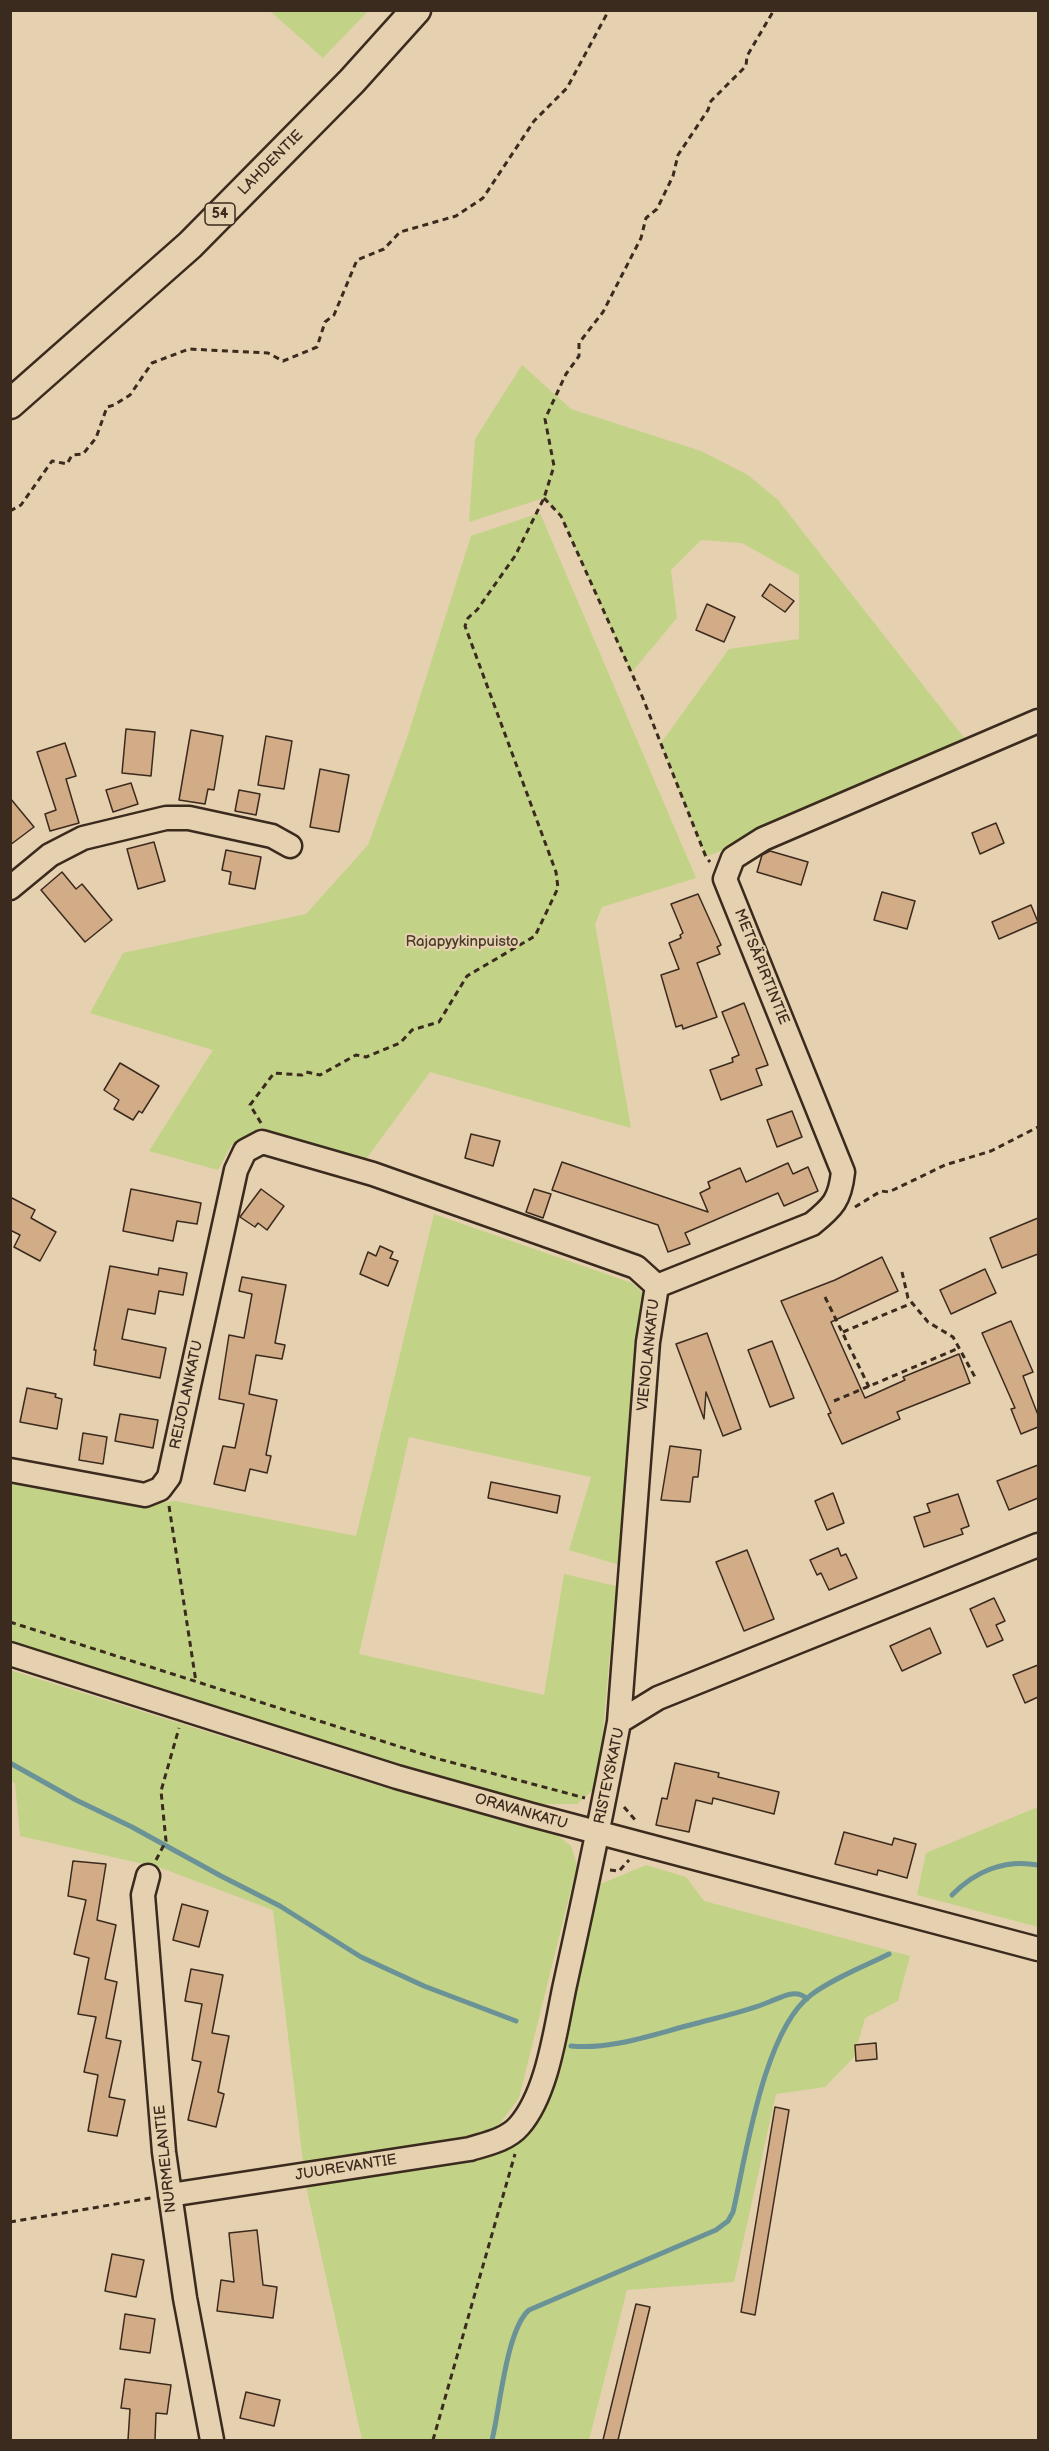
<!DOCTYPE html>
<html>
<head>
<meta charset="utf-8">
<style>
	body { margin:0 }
	#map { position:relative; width:1049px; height:2451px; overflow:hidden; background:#e5d0af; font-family:"Balsamiq Sans",sans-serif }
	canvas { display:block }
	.frame { position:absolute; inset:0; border:12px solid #3b2a1e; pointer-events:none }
</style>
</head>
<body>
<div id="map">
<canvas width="1049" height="2451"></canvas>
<div class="frame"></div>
</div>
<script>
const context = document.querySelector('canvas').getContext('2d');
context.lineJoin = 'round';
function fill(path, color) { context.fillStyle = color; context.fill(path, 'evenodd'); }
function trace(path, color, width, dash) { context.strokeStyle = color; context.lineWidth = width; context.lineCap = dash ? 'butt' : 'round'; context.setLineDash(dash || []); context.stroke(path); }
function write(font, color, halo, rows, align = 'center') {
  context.font = font + ' "Balsamiq Sans",sans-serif'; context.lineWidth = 4.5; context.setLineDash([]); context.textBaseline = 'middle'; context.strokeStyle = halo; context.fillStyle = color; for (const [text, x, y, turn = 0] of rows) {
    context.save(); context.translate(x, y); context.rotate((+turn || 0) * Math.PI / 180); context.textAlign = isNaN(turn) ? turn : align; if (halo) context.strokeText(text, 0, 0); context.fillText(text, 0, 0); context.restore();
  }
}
fill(new Path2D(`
	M270,11h98l-45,47z
	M522,365l49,44 130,42 47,24 30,25 191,244 -263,113 -45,-114 68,-94 70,-10v-64l-57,-32 -41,-3 -30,30 6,48 -46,55 -70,-157 -17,-18 -75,24 6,-83z
	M540,513l156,365 -94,29 -7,17 36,204 -201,-56 -64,87 -105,-31 -30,18 -13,24 -69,-19 64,-101 -123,-37 33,-60 183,-39 62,-69 39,-107 64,-202z
	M434,1214l198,69 14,13 -26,269 -51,-15 22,-73 -182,-40 -50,217 185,41 20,-121 52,12 -18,200 -21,18h-37l-117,-32 -412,-130 -1,-162 129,25 36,-4 181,35z
	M10,1670l357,112 191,54 13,10 6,19 -58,233 -24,32 -26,8 -165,32 -31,-260 -112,-42 -141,-32 -5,-53 -4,-1z
	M1038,1807v120l-121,-32 9,-42z
	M646,1865l40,12 18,24 206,55 -12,45 -33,17 -11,39 -29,30 -49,7 -42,188 -107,8 -38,150h-227l-56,-254 179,-28 39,-24 72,-248z`), '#c2d387');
trace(new Path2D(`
	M10,1763l66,37 56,27 89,49 59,30 81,51 63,29 92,35
	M952,1895c23,-24 53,-36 86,-30
	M571,2046c41,4 83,-12 123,-22 25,-7 51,-12 75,-22 13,-5 27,-14 38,-3
	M492,2440c8,-31 14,-110 37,-130l187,-80 12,-9 5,-9c13,-57 31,-182 78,-217 23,-17 52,-28 78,-41`), '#6a9297', 5);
const building = new Path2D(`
	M770,584l24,17 -9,11 -23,-16z
	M707,604l28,13 -11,25 -28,-12z
	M126,729l29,3 -4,44 -29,-3z
	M191,730l32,6 -9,54 -6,-1 -3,15 -26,-4z
	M266,736l26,5 -8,48 -26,-4z
	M65,743l11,33 -10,3 13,44 -29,8 -5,-17 11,-4 -19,-58z
	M320,769l29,6 -10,57 -29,-5z
	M131,783l7,21 -25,8 -7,-22z
	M239,790l21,4 -4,21 -21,-4z
	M10,798l24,29 -24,18z
	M996,823l8,20 -24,11 -8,-21z
	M154,842l11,39 -27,8 -11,-40z
	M226,850l35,7 -6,32 -26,-5 2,-12 -9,-2z
	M770,851l38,11 -7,23 -44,-13 5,-17z
	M62,872l14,17 6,-5 30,36 -27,22 -44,-52z
	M882,892l33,9 -8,28 -33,-9z
	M698,894l23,51 -4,2 3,7 -23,9 20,54 -34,12 -1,-4 -6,2 -15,-52 18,-6 -10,-26 12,-5 -1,-3 3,-2 -12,-29z
	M1031,905l7,17 -39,17 -7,-17z
	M744,1003l24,62 -12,4 6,16 -41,15 -11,-30 23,-8 -1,-4 7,-3 -17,-43z
	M120,1063l39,23 -17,27 -3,-2 -6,9 -19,-11 5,-9 -15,-10z
	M792,1111l10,26 -25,10 -10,-27z
	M471,1134l29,7 -7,25 -28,-8z
	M562,1162l146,50 -8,-19 10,-5 -2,-6 32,-14 6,14 42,-19 5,11 15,-7 10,24 -34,15 -6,-13 -93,40 5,11 -22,8 -10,-27 -106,-35z
	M131,1189l70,14 -4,21 -20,-3 -4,20 -50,-10z
	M261,1189l23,17 -17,24 -9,-7 -3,4 -15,-10z
	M534,1189l17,5 -8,24 -17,-6z
	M10,1197l25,13 -4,8 25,14 -16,29 -26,-14 6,-12 -10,-5z
	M1038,1218v36l-36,14 -12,-30z
	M380,1246l13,6 -3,6 8,3 -10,25 -28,-12 8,-22 8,4z
	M882,1257l16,34 -67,31 34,76 40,-18 -2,-3 56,-23 11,29 -73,29 3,7 -58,25 -14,-30 3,-1 -50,-112 54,-21z
	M110,1266l48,9 1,-7 28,5 -4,22 -24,-4 -4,23 -27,-5 -6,30 44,9 -6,30 -66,-13 2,-15h-2z
	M985,1269l11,24 -45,21 -11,-24z
	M242,1277l44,8 -11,58 10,2 -3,14 -26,-4 -7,39 28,6 -11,55 5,1 -4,17 -17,-4 -5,22 -31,-7 9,-38 12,2 9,-44 -25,-5 10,-64 15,3 8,-44 -13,-3z
	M1011,1321l22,51 -10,4 15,39v12l-17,7 -10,-25 4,-1 -33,-75z
	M707,1333l34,96 -18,7 -17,-44 -2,27 -28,-75z
	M772,1341l22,57 -24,9 -22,-57z
	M27,1388l29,6 -1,3 7,2 -5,30 -37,-7z
	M120,1414l38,6 -5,28 -38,-7z
	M83,1433l24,4 -4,27 -24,-4z
	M670,1446l31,4 -3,27h-5l-3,25 -29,-2z
	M1038,1465v33l-29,12 -12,-29z
	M491,1482l69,14 -3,17 -69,-15z
	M833,1493l11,30 -17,7 -12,-29z
	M958,1494l11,32 -8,3 2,5 -39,13 -10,-30 16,-5 -3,-8z
	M838,1548l3,8 5,-2 11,24 -28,12 -8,-17 -4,2 -7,-15z
	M747,1550l27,69 -30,12 -28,-69z
	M994,1598l11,23 -9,4 7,15 -16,7 -17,-38z
	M930,1628l11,25 -39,18 -12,-25z
	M1038,1665v32l-13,6 -12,-28z
	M675,1763l44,10 -1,4 61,15 -5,22 -61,-16 -1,6 -16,-4 -7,32 -33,-7 6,-27 5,1z
	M844,1832l48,13 2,-7 22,6 -9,34 -29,-8 -1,5 -42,-11z
	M73,1861l33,3 -9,56 19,5 -11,54 12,3 -11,56 15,3 -12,56 16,3 -8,36 -29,-5 10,-56 -14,-3 12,-55 -18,-3 11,-56 -15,-4 12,-54 -18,-4z
	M182,1904l26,7 -9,36 -26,-7z
	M191,1969l32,6 -11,58 17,3 -11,56 6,2 -8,33 -28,-7 13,-58 -9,-2 10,-56 -17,-3z
	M876,2043l1,16 -21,2 -1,-16z
	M775,2107l14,3 -34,205 -14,-3z
	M257,2230l6,55 14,2 -4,31 -56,-7 4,-31 13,2 -5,-49z
	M112,2254l32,6 -8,37 -31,-6z
	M636,2304l14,3 -32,133h-15z
	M125,2314l30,5 -5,34 -30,-4z
	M125,2379l46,6 -4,29 -11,-1 -1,27h-27l2,-31 -9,-1z
	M246,2392l34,8 -6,26 -34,-8z`);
fill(building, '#d2ac87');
trace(building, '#3b2a1e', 1.5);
const minor = new Path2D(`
	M10,888l40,-33 33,-17 83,-20h23l83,18 18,10
	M657,1286l155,-62c21,-17 28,-24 31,-52l-118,-293 8,-21 30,-19 275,-118
	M10,1470l135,25 15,-6 9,-12 67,-307 9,-19 17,-9 111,32 263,93 21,19
	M10,1654l387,123 135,38 506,134
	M619,1722l29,-380 9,-56
	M148,1876l-5,19 21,257 21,146 27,142
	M170,2195l300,-46c16,-5 37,-9 49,-23 30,-34 37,-102 47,-146 19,-86 37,-172 53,-258l39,-24 380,-153`);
const major = new Path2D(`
	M10,404l180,-159 162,-164 64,-71`);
trace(minor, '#3b2a1e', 27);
trace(major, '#3b2a1e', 33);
trace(new Path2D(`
	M544,498l17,18 81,180 64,161 4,5
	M10,511l11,-6 31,-44 15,3 5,-9 11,-1 13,-16 11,-31 7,-2 16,-10 22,-32 37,-14 79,4 15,8 34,-14 8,-25 9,-7 23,-55 27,-11 16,-17 56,-16 27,-18 51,-77 33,-33 42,-78
	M261,1123l-11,-18 24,-32 28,2 4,-3 14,3 36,-20 10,2 34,-14 12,-13 27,-8 28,-46 68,-40 23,-48 -2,-16 -91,-246 3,-8 9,-8 38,-54 29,-58 10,-32 -9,-47 21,-45 13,-18v-13l24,-31 38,-74 5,-20 11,-9 16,-33 5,-21 30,-45 3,-9 35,-35 1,-10 27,-46
	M855,1207l26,-16 8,1 56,-27 46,-14 47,-24
	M902,1272l6,26 20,24 25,15 22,40
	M825,1297l44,90
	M843,1332l69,-29
	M834,1401l125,-53
	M169,1506l27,176
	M10,1622l425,136 150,40
	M624,1807l13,15
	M156,1860l10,-19 -5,-50 18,-63
	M610,1870l9,1 10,-11
	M10,2222l141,-24
	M433,2440l82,-286`), '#3b2a1e', 3, [6, 4.5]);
trace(minor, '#e5d0af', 22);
trace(major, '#e5d0af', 28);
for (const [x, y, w] of [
	[220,214,30]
]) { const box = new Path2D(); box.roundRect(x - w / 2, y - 11, w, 22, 4.5); context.fillStyle = '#e5d0af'; context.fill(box); trace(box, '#3b2a1e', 1.5); }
write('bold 14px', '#3b2a1e', null, [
	["54",220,214]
]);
write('15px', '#3b2a1e', '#e5d0af', [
	["LAHDENTIE",271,163,-45],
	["METSÄPIRTINTIE",761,967,68],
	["VIENOLANKATU",649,1355,-84],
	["REIJOLANKATU",187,1395,-78],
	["RISTEYSKATU",610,1776,-78],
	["ORAVANKATU",521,1812,16],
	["NURMELANTIE",166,2159,-96],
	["JUUREVANTIE",346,2168,-9]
]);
write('15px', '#483b28', '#e5d0af', [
	["Rajapyykinpuisto",462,942]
]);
</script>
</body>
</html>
